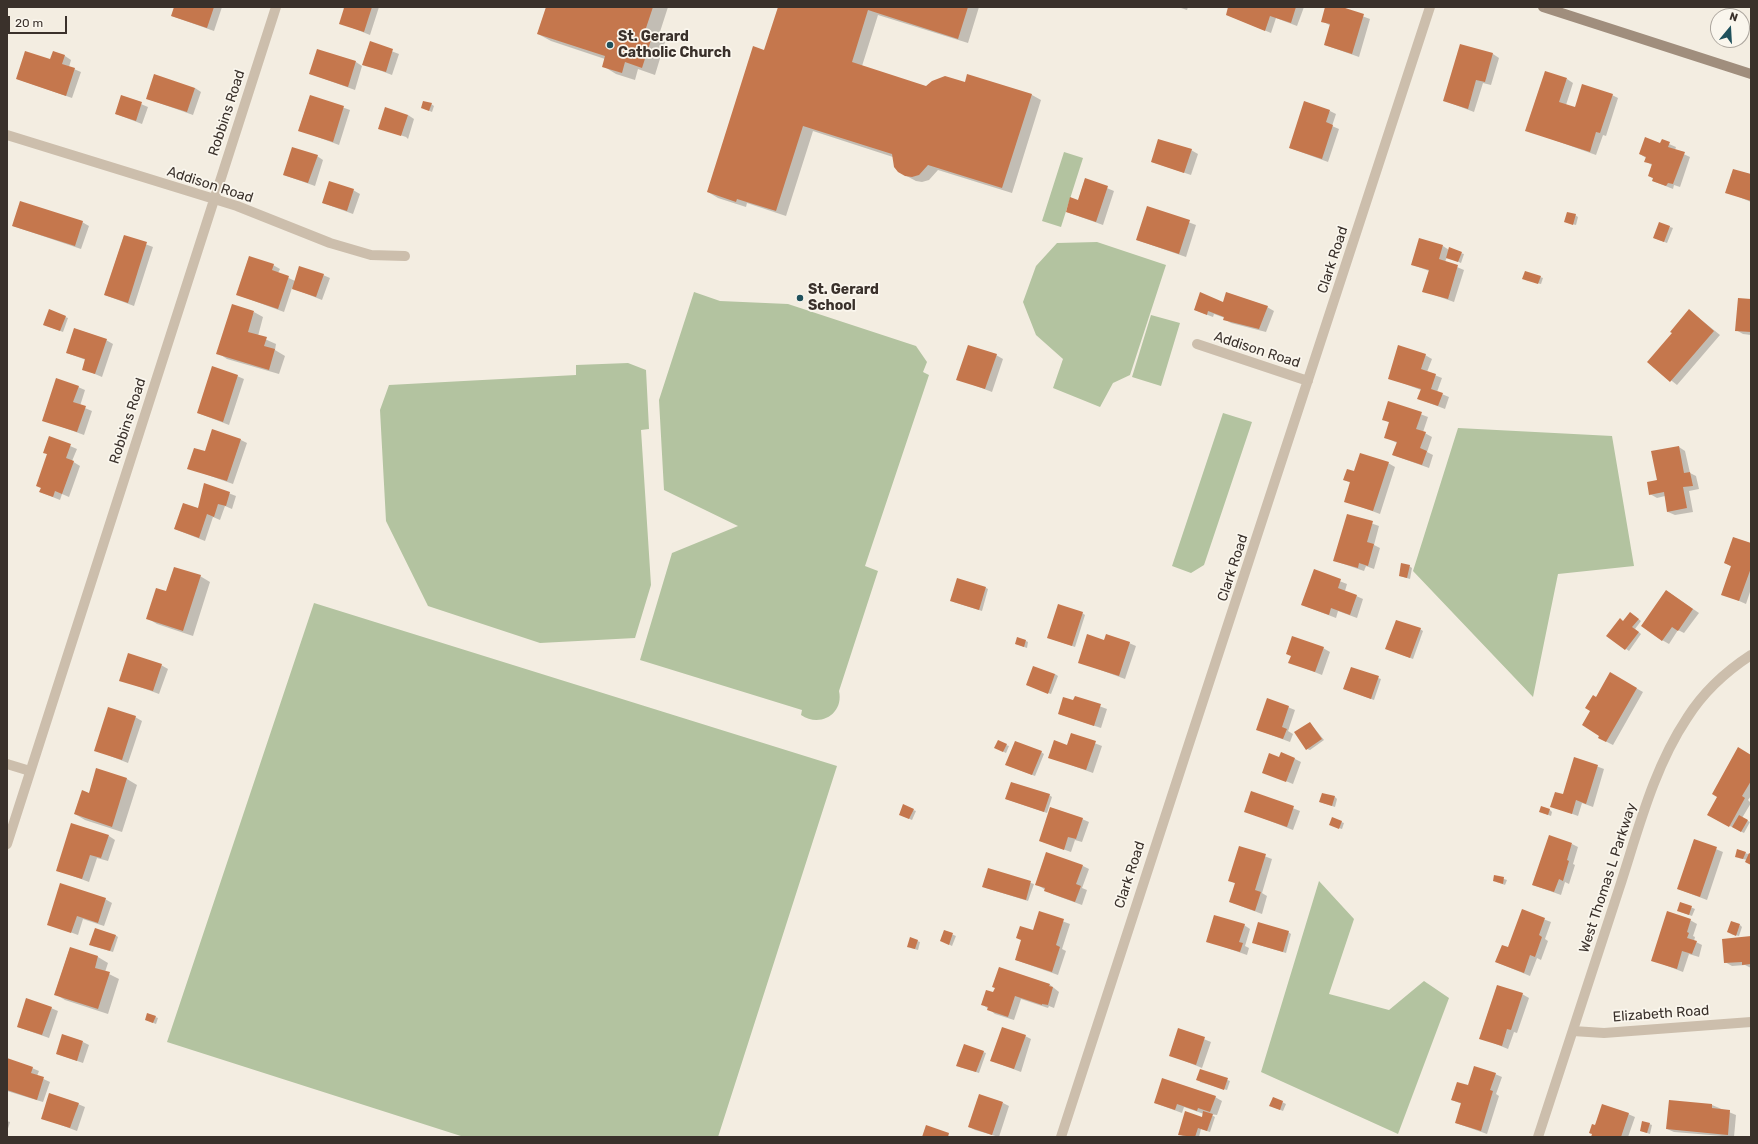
<!DOCTYPE html>
<html>
<head>
<meta charset="utf-8">
<style>
	body { margin:0 }
	#map { position:relative; width:1758px; height:1144px; overflow:hidden; background:#f3ede1; font-family:Rubik,sans-serif }
	canvas { display:block }
	.frame { position:absolute; inset:0; border:8px solid #3a312b; pointer-events:none }
	.north { position:absolute; left:1710px; top:8px; width:40px; height:40px; box-sizing:border-box; background:#faf6ed; border:1px solid #ada79f; border-radius:50%; rotate:18deg; font-size:11px; font-weight:700; line-height:16px; text-align:center; color:#3a312b }
	.north::after { content:''; display:block; margin:auto; width:14px; height:18px; background:#20515c; clip-path:polygon(50% 0,100% 100%,50% 72%,0 100%) }
	.scale { position:absolute; left:8px; top:16px; width:59px; height:18px; box-sizing:border-box; border:2px solid #3a312b; border-top:0; padding-left:5px; font-size:12px; line-height:14px; white-space:nowrap; color:#3a312b; -webkit-text-stroke:3px #faf6ed; paint-order:stroke }
</style>
</head>
<body>
<div id="map">
<canvas width="1758" height="1144"></canvas>
<div class="frame"></div>
<div class="north">N</div>
<div class="scale">20 m</div>
</div>
<script>
const context = document.querySelector('canvas').getContext('2d');
context.lineJoin = 'round';
function fill(path, color) { context.fillStyle = color; context.fill(path, 'evenodd'); }
function trace(path, color, width, dash) { context.strokeStyle = color; context.lineWidth = width; context.lineCap = dash ? 'butt' : 'round'; context.setLineDash(dash || []); context.stroke(path); }
function write(font, color, halo, rows, align = 'center') {
  context.font = font + ' Rubik,sans-serif'; context.lineWidth = 3.5; context.setLineDash([]); context.textBaseline = 'middle'; context.strokeStyle = halo; context.fillStyle = color; for (const [text, x, y, turn = 0] of rows) {
    context.save(); context.translate(x, y); context.rotate((+turn || 0) * Math.PI / 180); context.textAlign = isNaN(turn) ? turn : align; if (halo) context.strokeText(text, 0, 0); context.fillText(text, 0, 0); context.restore();
  }
}
fill(new Path2D(`
	M1064,152l19,6 -22,69 -19,-6z
	M1097,242l69,23 -36,110 -17,8 -13,24 -47,-19 10,-29 -27,-24 -13,-33 13,-36 21,-23z
	M694,292l26,9 68,3 128,42 11,16 -4,10 6,3 -64,191 13,5 -39,120c5,23 -19,37 -38,24l1,-5 -162,-50 32,-107 66,-27 -74,-36 -5,-90z
	M1151,315l29,8 -19,63 -29,-9z
	M628,363l18,7 3,59 -8,1 10,155 -16,53 -95,5 -112,-37 -42,-85 -6,-111 9,-25 187,-10v-10z
	M1223,413l29,9 -48,143 -13,8 -19,-7z
	M1458,428l154,8 22,130 -76,8 -25,123 -120,-126z
	M314,603l523,163 -119,371h-254l-297,-95z
	M1319,881l35,38 -25,75 60,16 35,-29 25,17 -51,136 -137,-62z`), '#b3c3a0');
fill(new Path2D(`
	M175,7h47l-8,24 -42,-15z
	M341,7h38l-9,28 -30,-12 5,-14z
	M547,7h121l-10,31 7,4 -10,33 -17,-6 -3,11 -19,-6 -13,-8 2,-7 -54,-18 -13,-7z
	M779,7h200l-11,36 -90,-28 -16,51 65,21 38,-4 67,12 9,5 -29,93 -74,-23 -9,10 -7,2 -6,-1 -17,-9 -6,-15 -80,-26 -27,85 -39,-13 -1,4 -28,-9 -10,-6 57,-141z
	M1178,7h10l-1,3z
	M1229,7h75l-7,19 -21,-8 -5,15 -44,-18z
	M1326,7h12l32,12 -11,38 -34,-12 6,-19 -9,-5z
	M370,43l29,11 -7,21 -29,-11z
	M1461,45l32,9 6,4 -8,27 -8,-2 -9,29 -29,-11z
	M65,56l6,4 -2,7 12,5 -9,26 -55,-19 34,-19z
	M356,62l6,4 -7,24 -44,-16z
	M1567,79l6,4 -7,22 9,3 37,-13 6,3 -12,38 -3,-1 -7,20 -70,-25z
	M195,88l6,4 -8,23 -45,-16z
	M122,96l26,11 -6,17 -26,-10z
	M310,96l40,14 -11,35 -40,-15z
	M431,104l3,2 -2,6 -7,-3z
	M1330,111l6,3 -4,12 7,3 -11,33 -38,-14z
	M408,115l6,4 -6,20 -2,-2 -27,-9z
	M1662,141l14,6 -1,3 15,7 -10,30 -6,-2 -1,4 -20,-8 1,-2 -5,-3 3,-11 -7,-4 1,-3 -6,-4 21,-10z
	M1191,150l7,4 -7,21 -39,-13z
	M317,156l6,4 -8,26 -31,-11z
	M1751,175v27l-24,-10z
	M1085,179l29,12 -11,34 -36,-13 11,-11z
	M353,190l7,4 -7,20 -30,-11z
	M1148,207l48,18 -10,32 -49,-17z
	M1575,215l3,2 -2,8 -8,-2z
	M82,222l7,4 -8,23 -68,-23z
	M1670,227l3,1 -6,15 -13,-5z
	M124,236l29,11 -19,59 -29,-11z
	M1443,246l6,4 15,4 -3,9 -14,-6 -2,5 19,8 -10,32 -31,-11 6,-20 -16,-6z
	M273,265l7,4 -2,4 17,8 28,-6 7,3 -8,22 -30,-12 -8,24 -46,-17z
	M1540,277l3,1 -2,6 -15,-4z
	M1751,300v35l-8,-1 -7,-4z
	M1223,303l44,4 7,4 -8,21 -35,-9 -7,-4 1,-1 -11,-4 -1,3 -18,-7z
	M1689,310l31,25 -43,50 -29,-23 25,-29z
	M254,312l9,5 -5,19 18,8 -1,6 10,6 -6,18 -52,-15 -9,-6z
	M65,317l3,1 -5,14 -19,-7z
	M106,340l7,4 -11,33 -19,-8 3,-9 -19,-7z
	M996,355l7,4 -11,33 -34,-13z
	M1425,355l7,4 -5,13 15,6 -5,14 12,5 -4,12 -26,-10 2,-9 -32,-12z
	M237,376l7,3 -15,46 -31,-12z
	M78,387l7,3 -5,16 12,5 -8,24 -41,-15z
	M1389,402l39,15 -5,15 9,5 -5,15 6,3 -4,13 -36,-13 4,-12 -12,-6 5,-14 -7,-4z
	M49,437l28,12 -5,12 8,5 -11,31 -7,-3 -2,6 -20,-8 8,-37 -4,-3z
	M241,440l6,3 -14,41 -45,-16 17,-16z
	M1679,447l6,4 5,22 6,3 3,13 -10,2 4,21 -18,3 -7,-3 -3,-16 -8,2 -7,-4z
	M1388,463l7,4 -15,47 -35,-13 6,-18 -7,-3 11,-7z
	M205,484l31,12 -4,13 -7,-3 -5,14 -7,-3 -8,24 -30,-12 23,-20z
	M1348,515l31,11 -5,19 6,3 -6,21 -8,-3 -2,5 -29,-10z
	M1751,544v45l-5,15 -23,-10 9,-27 -7,-4z
	M1409,566l3,2 -2,11 -10,-3z
	M1314,571l33,13 -2,7 18,8 -6,19 -19,-7 -2,7 -34,-13z
	M200,576l10,6 -17,54 -36,-12 -10,-6 20,-26z
	M986,588l2,1 -6,22 -28,-9z
	M1667,591l32,22 -15,20 -6,-3 -9,14 -7,-4z
	M1082,613l3,2 -10,32 -26,-9z
	M1633,615l8,6 -6,8 6,5 -12,17 -21,-15z
	M1420,629l3,2 -10,28 -24,-9z
	M1026,641l2,1 -1,6 -11,-4z
	M1129,643l7,3 -11,33 -46,-17z
	M1323,648l7,4 -8,23 -33,-13z
	M161,665l7,4 -9,25 -38,-14z
	M1351,668l30,11 -7,21 -30,-11z
	M1055,674l3,2 -7,18 -24,-9z
	M1611,674l32,18 -30,53 -14,-7 -3,-40z
	M1075,697l32,12 -6,19 -42,-14 15,-13z
	M1268,699l27,11 -7,21 5,3 -3,8 -32,-12z
	M135,717l7,4 -14,42 -33,-13z
	M1310,723l14,17 -14,10 -3,-1z
	M1071,734l31,12 -9,27 -44,-16 18,-11z
	M1006,745l3,1 -3,7 -8,-4z
	M1041,752l3,2 -9,22 -26,-10z
	M1751,756v40l-3,4 3,3 -9,15 8,4 -6,11 -36,-18z
	M1280,758l15,1 6,3 -8,22 -29,-12z
	M1575,758l29,11 -11,38 -11,-4 -4,13 -27,-10 12,-10z
	M97,769l30,10 10,6 -15,47 -37,-12 -10,-6 14,-20z
	M1252,792l48,19 -7,19 -48,-19z
	M1049,795l3,2 -5,16 -41,-14z
	M1335,797l2,2 -2,8 -15,-5z
	M913,810l3,1 -4,9 -9,-4z
	M1550,810l2,2 -1,4 -8,-3z
	M1082,819l7,3 -7,20 -7,-2 -4,12 -31,-11z
	M1341,822l3,1 -2,6 -9,-3z
	M109,836l6,4 -7,21 -11,-3 -8,24 -32,-12z
	M1694,840l29,12 -16,48 -29,-11z
	M1572,844l6,3 -5,17 2,1 -6,19 -4,-2 -4,13 -28,-10z
	M1240,847l32,12 -10,34 5,3 -5,18 -32,-12 6,-18 -7,-4z
	M1745,853l6,2v9l-4,-4 -8,-2z
	M1083,866l6,3 -7,19 5,2 -5,15 -30,-11 -16,-10z
	M988,869l46,15 -6,17 -42,-13z
	M1495,876l12,4 -2,5 -8,-3z
	M105,899l7,4 -8,23 -21,-7 -5,16 -30,-11z
	M1681,903l14,6 -3,7 -11,-4z
	M1522,911l29,11 -6,17 3,2 -7,19 -4,-2 -7,18 -34,-14 13,-14z
	M1040,913l30,11 -8,25 4,2 -8,24 -42,-15 18,-29z
	M1690,920l7,4 -4,12 2,1 -1,4 8,4 -3,12 -10,-3 -6,18 -31,-12z
	M1244,925l6,4 -5,17 4,2 -2,7 -40,-14z
	M1740,925l2,2 -3,9 -8,-2z
	M944,931l12,5 -4,10 -8,-4z
	M1288,932l3,2 -5,19 -30,-9z
	M115,935l3,2 -5,15 -20,-6z
	M1751,937v31l-6,-3 -13,1 -7,-4z
	M917,941l3,1 -2,8 -7,-2z
	M70,948l28,9 10,6 -3,9 14,7 -11,35 -43,-14 -10,-6z
	M1049,984l10,8 -5,16 -5,-2 -1,2 -27,-9 -7,21 -19,-6 -13,-10 12,-10z
	M1522,994l7,4 -12,35 -3,-1 -6,17 -27,-11z
	M51,1008l7,3 -9,27 -31,-11z
	M155,1017l3,1 -2,6 -10,-4z
	M1179,1029l32,13 -9,26 -32,-13z
	M1025,1036l6,3 -10,33 -29,-11z
	M83,1042l6,3 -6,18 -26,-9z
	M983,1052l3,1 -7,20 -19,-6z
	M7,1059l25,9 7,3 -2,5 13,6 -7,20 -36,-11z
	M1201,1070l29,11 -3,9 -27,-8z
	M1495,1074l7,3 -6,17 3,2 -12,38 -31,-11 6,-19 -10,-4 17,-14z
	M1215,1097l7,4 -5,14 -7,-1 5,3 -5,15 -9,-3 -2,8h-14l-6,-3 23,-16 2,-4 -20,-7 -2,6 -27,-10z
	M1274,1098l12,6 -3,7 -10,-4z
	M1003,1103l6,3 -10,31 -24,-7 -6,-3z
	M78,1104l7,3 -8,24 -35,-13z
	M1712,1105l24,10 -2,22 -60,-5 -7,-3z
	M1628,1114l7,3 -7,20h-36l1,-3 -3,-1 5,-6z
	M7,1121l3,1 -3,10z
	M1649,1124l3,1 -2,9 -9,-3z`), '#0003');
fill(new Path2D(`
	M174,7h40l-7,21 -36,-12z
	M341,7h31l-8,25 -25,-8 5,-16z
	M546,7h107l-8,24 8,3 -11,34 -17,-6 -3,11 -20,-6 3,-11 -68,-22z
	M778,7h190l-10,32 -90,-29 -16,52 74,24 6,-5 13,-5 20,6 2,-8 65,20 -30,94 -74,-23 -9,10 -7,2 -7,-1 -7,-4 -4,-5 -2,-13 -89,-28 -27,85 -39,-12 -1,3 -29,-10 46,-146 11,4z
	M1228,7h68l-5,16 -21,-7 -5,15 -39,-16z
	M1325,7h17l22,7 -12,40 -28,-9 6,-21 -9,-2z
	M370,41l23,8 -7,23 -24,-7z
	M1460,44l33,9 -8,29 -9,-2 -8,29 -25,-8z
	M317,49l39,12 -8,26 -39,-13z
	M25,51l25,8 3,-8 12,4 -3,9 13,4 -9,28 -50,-17z
	M1545,71l22,7 -8,24 16,5 7,-23 31,10 -13,39 -4,-1 -6,20 -65,-21z
	M154,74l41,14 -8,24 -41,-13z
	M121,95l21,7 -6,19 -21,-7z
	M310,95l34,11 -11,36 -35,-11z
	M423,101l9,2 -3,8 -8,-3z
	M1304,101l26,9 -4,12 7,3 -11,34 -33,-11z
	M385,107l23,8 -7,21 -23,-7z
	M1645,137l15,6 2,-4 8,3 -2,5 17,5 -12,32 -5,-1 -2,3 -14,-5 1,-3 -5,-2 4,-12 -8,-2 2,-5 -7,-3z
	M1158,139l34,10 -8,24 -33,-11z
	M292,147l26,8 -10,28 -25,-8z
	M1733,169l18,5v27l-26,-8z
	M1085,178l23,8 -12,36 -30,-10 4,-15 8,3z
	M329,181l25,8 -7,22 -25,-8z
	M20,201l63,20 -8,25 -63,-20z
	M1147,206l43,14 -11,34 -43,-14z
	M1567,212l9,2 -3,11 -9,-3z
	M1659,222l11,4 -6,16 -11,-4z
	M124,235l23,7 -19,61 -24,-8z
	M1419,238l24,7 -4,14 19,6 -10,34 -26,-7 7,-22 -18,-5z
	M1449,247l13,5 -4,10 -12,-4z
	M249,256l25,8 -2,6 17,6 -11,33 -42,-14z
	M299,266l25,8 -8,23 -24,-8z
	M1525,271l16,5 -3,8 -16,-5z
	M1200,292l23,10 3,-10 42,14 -9,23 -36,-9 1,-3 -16,-6 -1,4 -13,-5z
	M1738,298l13,1v33l-16,-1z
	M232,304l22,7 -6,21 19,5 -3,9 11,3 -6,21 -53,-16z
	M49,309l17,7 -6,15 -17,-6z
	M1689,309l25,22 -44,51 -23,-20 25,-29 -2,-1z
	M74,328l33,11 -12,35 -13,-4 3,-11 -19,-6z
	M968,345l29,9 -12,35 -29,-9z
	M1398,345l28,9 -5,15 15,5 -5,15 12,4 -5,13 -21,-7 4,-10 -33,-10z
	M212,366l26,9 -15,47 -26,-9z
	M56,378l23,8 -6,16 13,4 -9,26 -35,-11z
	M1388,401l34,11 -6,17 10,3 -6,16 7,3 -5,14 -30,-10 5,-13 -13,-4 5,-16 -7,-2z
	M212,429l29,10 -14,42 -40,-12 7,-21 11,3z
	M49,436l22,8 -5,14 8,3 -12,33 -7,-3 -2,6 -14,-5 2,-4 -5,-2 11,-32 -4,-1z
	M1679,446l5,27 6,-1 3,14 -10,1 4,21 -20,4 -3,-20 -15,3 -2,-13 10,-2 -6,-29z
	M1360,453l29,9 -16,49 -29,-9 6,-20 -7,-2 4,-11 7,2z
	M204,483l26,9 -4,14 -8,-2 -4,13 -7,-3 -8,24 -25,-9 9,-26 15,5z
	M1347,514l26,7 -6,21 7,2 -6,22 -9,-3 -1,5 -25,-7z
	M1733,537l18,6v25l-12,33 -18,-6 10,-29 -7,-3z
	M1401,563l9,2 -3,13 -8,-2z
	M174,567l27,8 -18,56 -37,-12 10,-31 10,3z
	M1314,569l27,10 -3,9 19,7 -7,20 -19,-7 -2,7 -28,-10z
	M957,578l29,9 -7,23 -29,-9z
	M1666,590l27,19 -15,22 -6,-4 -10,14 -21,-15z
	M1058,604l25,8 -11,34 -25,-8z
	M1630,612l9,7 -7,8 7,5 -14,18 -19,-14 14,-18 3,3z
	M1396,620l25,8 -11,30 -25,-9z
	M1087,634l17,6 2,-6 24,8 -11,34 -41,-13z
	M1292,636l32,11 -9,25 -27,-9 3,-7 -5,-2z
	M1017,637l9,3 -2,7 -9,-3z
	M128,653l34,11 -9,27 -34,-10z
	M1033,666l22,8 -7,20 -22,-9z
	M1351,667l28,9 -8,23 -28,-10z
	M1610,672l27,16 -31,54 -8,-4 1,-2 -17,-11 8,-14 -5,-3 8,-13 3,2z
	M1075,696l26,8 -7,22 -36,-12 5,-17 10,3z
	M1267,698l22,8 -7,21 5,2 -4,10 -27,-9z
	M108,707l28,9 -14,44 -28,-9z
	M1310,722l12,17 -16,11 -12,-18z
	M1071,733l25,8 -10,29 -38,-12 6,-18 13,5z
	M998,740l9,4 -4,8 -9,-4z
	M1015,741l27,10 -10,24 -27,-10z
	M1738,747l13,8v26l-9,15 3,2 -16,29 -22,-12 10,-18 -5,-3z
	M1281,752l14,6 -9,24 -24,-9 7,-20 10,4z
	M1574,757l24,8 -12,39 -10,-4 -4,14 -22,-7 5,-15 8,2z
	M96,768l31,10 -15,49 -38,-13 8,-24 7,3z
	M1011,782l39,12 -6,18 -39,-13z
	M1251,791l43,15 -7,21 -43,-15z
	M1322,793l13,3 -3,10 -13,-4z
	M903,804l11,5 -5,10 -10,-4z
	M1541,806l9,3 -2,6 -9,-3z
	M1050,807l33,11 -7,21 -8,-2 -4,13 -25,-9z
	M1739,815l9,5 -7,12 -9,-5z
	M1332,817l10,4 -3,8 -10,-4z
	M71,823l38,12 -8,23 -11,-3 -8,24 -26,-8z
	M1549,835l23,8 -5,17 2,1 -6,20 -4,-2 -5,13 -22,-7z
	M1694,839l23,8 -17,50 -23,-8z
	M1239,846l27,8 -11,36 6,2 -6,19 -26,-9 6,-19 -7,-2z
	M1737,849l9,3 -3,7 -8,-2z
	M1046,852l37,13 -7,19 5,2 -6,16 -31,-11 1,-3 -10,-3z
	M1749,853l2,1v11l-6,-3z
	M988,868l43,13 -5,19 -44,-13z
	M1494,875l10,2 -1,7 -10,-3z
	M60,883l46,15 -8,25 -21,-7 -6,17 -24,-8z
	M1680,902l12,4 -3,9 -12,-4z
	M1522,909l23,9 -6,17 3,2 -7,20 -5,-2 -6,18 -29,-11 7,-17 6,2z
	M1039,911l25,8 -8,26 4,2 -8,25 -37,-12 6,-20 -5,-2 4,-12 13,4z
	M1667,911l24,8 -4,13 2,1 -2,5 10,3 -5,13 -10,-3 -5,18 -26,-8z
	M1214,915l31,9 -6,18 4,1 -3,9 -34,-10z
	M1731,921l9,3 -4,12 -9,-4z
	M1258,922l31,9 -6,21 -31,-9z
	M95,928l21,7 -6,16 -21,-6z
	M944,930l9,3 -4,12 -9,-4z
	M1751,936v28l-9,1v-3l-18,1 -2,-24z
	M910,937l8,3 -3,9 -8,-2z
	M70,947l28,9 -3,12 15,4 -12,37 -44,-14z
	M999,967l51,17 -1,2 4,1 -5,18 -6,-1v1l-27,-9 -7,21 -21,-7 1,-3 -7,-2 5,-15 7,2 2,-4 -3,-1z
	M1497,985l26,8 -12,37 -4,-1 -5,17 -23,-7z
	M26,998l26,9 -10,28 -25,-8z
	M147,1013l9,3 -3,7 -8,-3z
	M1002,1027l24,8 -12,34 -24,-8z
	M1178,1028l27,9 -9,28 -27,-9z
	M62,1034l21,7 -6,20 -21,-7z
	M964,1044l20,7 -8,21 -20,-6z
	M7,1058l26,9 -2,6 13,4 -7,23 -30,-10z
	M1474,1066l22,7 -6,17 3,1 -12,40 -26,-8 6,-20 -10,-3 6,-18 11,3z
	M1200,1069l28,9 -4,12 -28,-10z
	M1162,1078l54,18 -6,16 -12,-4 -1,3 -20,-7 -2,6 -21,-7z
	M49,1093l30,10 -9,25 -29,-9z
	M979,1094l24,8 -11,33 -24,-8z
	M1273,1097l10,4 -3,9 -11,-4z
	M1669,1100l43,4v4l18,2 -2,25 -62,-6z
	M1602,1104l27,9 -8,24h-30l1,-3 -3,-1 3,-9 3,1z
	M1185,1111l17,6 1,-6 10,3 -6,17 -9,-3 -3,9 -17,-2z
	M1642,1121l8,2 -3,10 -7,-2z
	M926,1125l23,8 -1,4h-26z`), '#c5774d');
trace(new Path2D(`
	M7,135l230,71 93,37 41,12 34,1
	M1197,344l111,37
	M7,764l23,7
	M7,844l269,-837
	M1573,1031l31,2 147,-11
	M1061,1137c122,-377 246,-753 369,-1130
	M1538,1137c27,-83 54,-165 81,-248 19,-58 34,-120 68,-171 17,-27 38,-46 64,-63`), '#ccbeac', 10);
trace(new Path2D(`
	M1543,7l208,67`), '#a08e7d', 10);
for (const [x, y, r, color] of [
	[610,45,4,"#20515c"],
	[800,298,4,"#20515c"]
]) { const dot = new Path2D(); dot.arc(x, y, r, 0, 2 * Math.PI); context.fillStyle = color; context.fill(dot); trace(dot, '#faf6ed', 1.5); }
write('bold 14px', '#3a312b', '#faf6ed', [
	["St. Gerard",618,37],
	["Catholic Church",618,53],
	["St. Gerard",808,290],
	["School",808,306]
], 'left');
write('14px', '#3a312b', '#faf6ed', [
	["Robbins Road",227,113,-72],
	["Addison Road",210,185,18],
	["Clark Road",1333,260,-72],
	["Addison Road",1257,350,18],
	["Robbins Road",128,421,-72],
	["Clark Road",1233,568,-72],
	["Clark Road",1130,875,-72],
	["West Thomas L Parkway",1608,878,-72],
	["Elizabeth Road",1661,1014,-4]
]);
</script>
</body>
</html>
